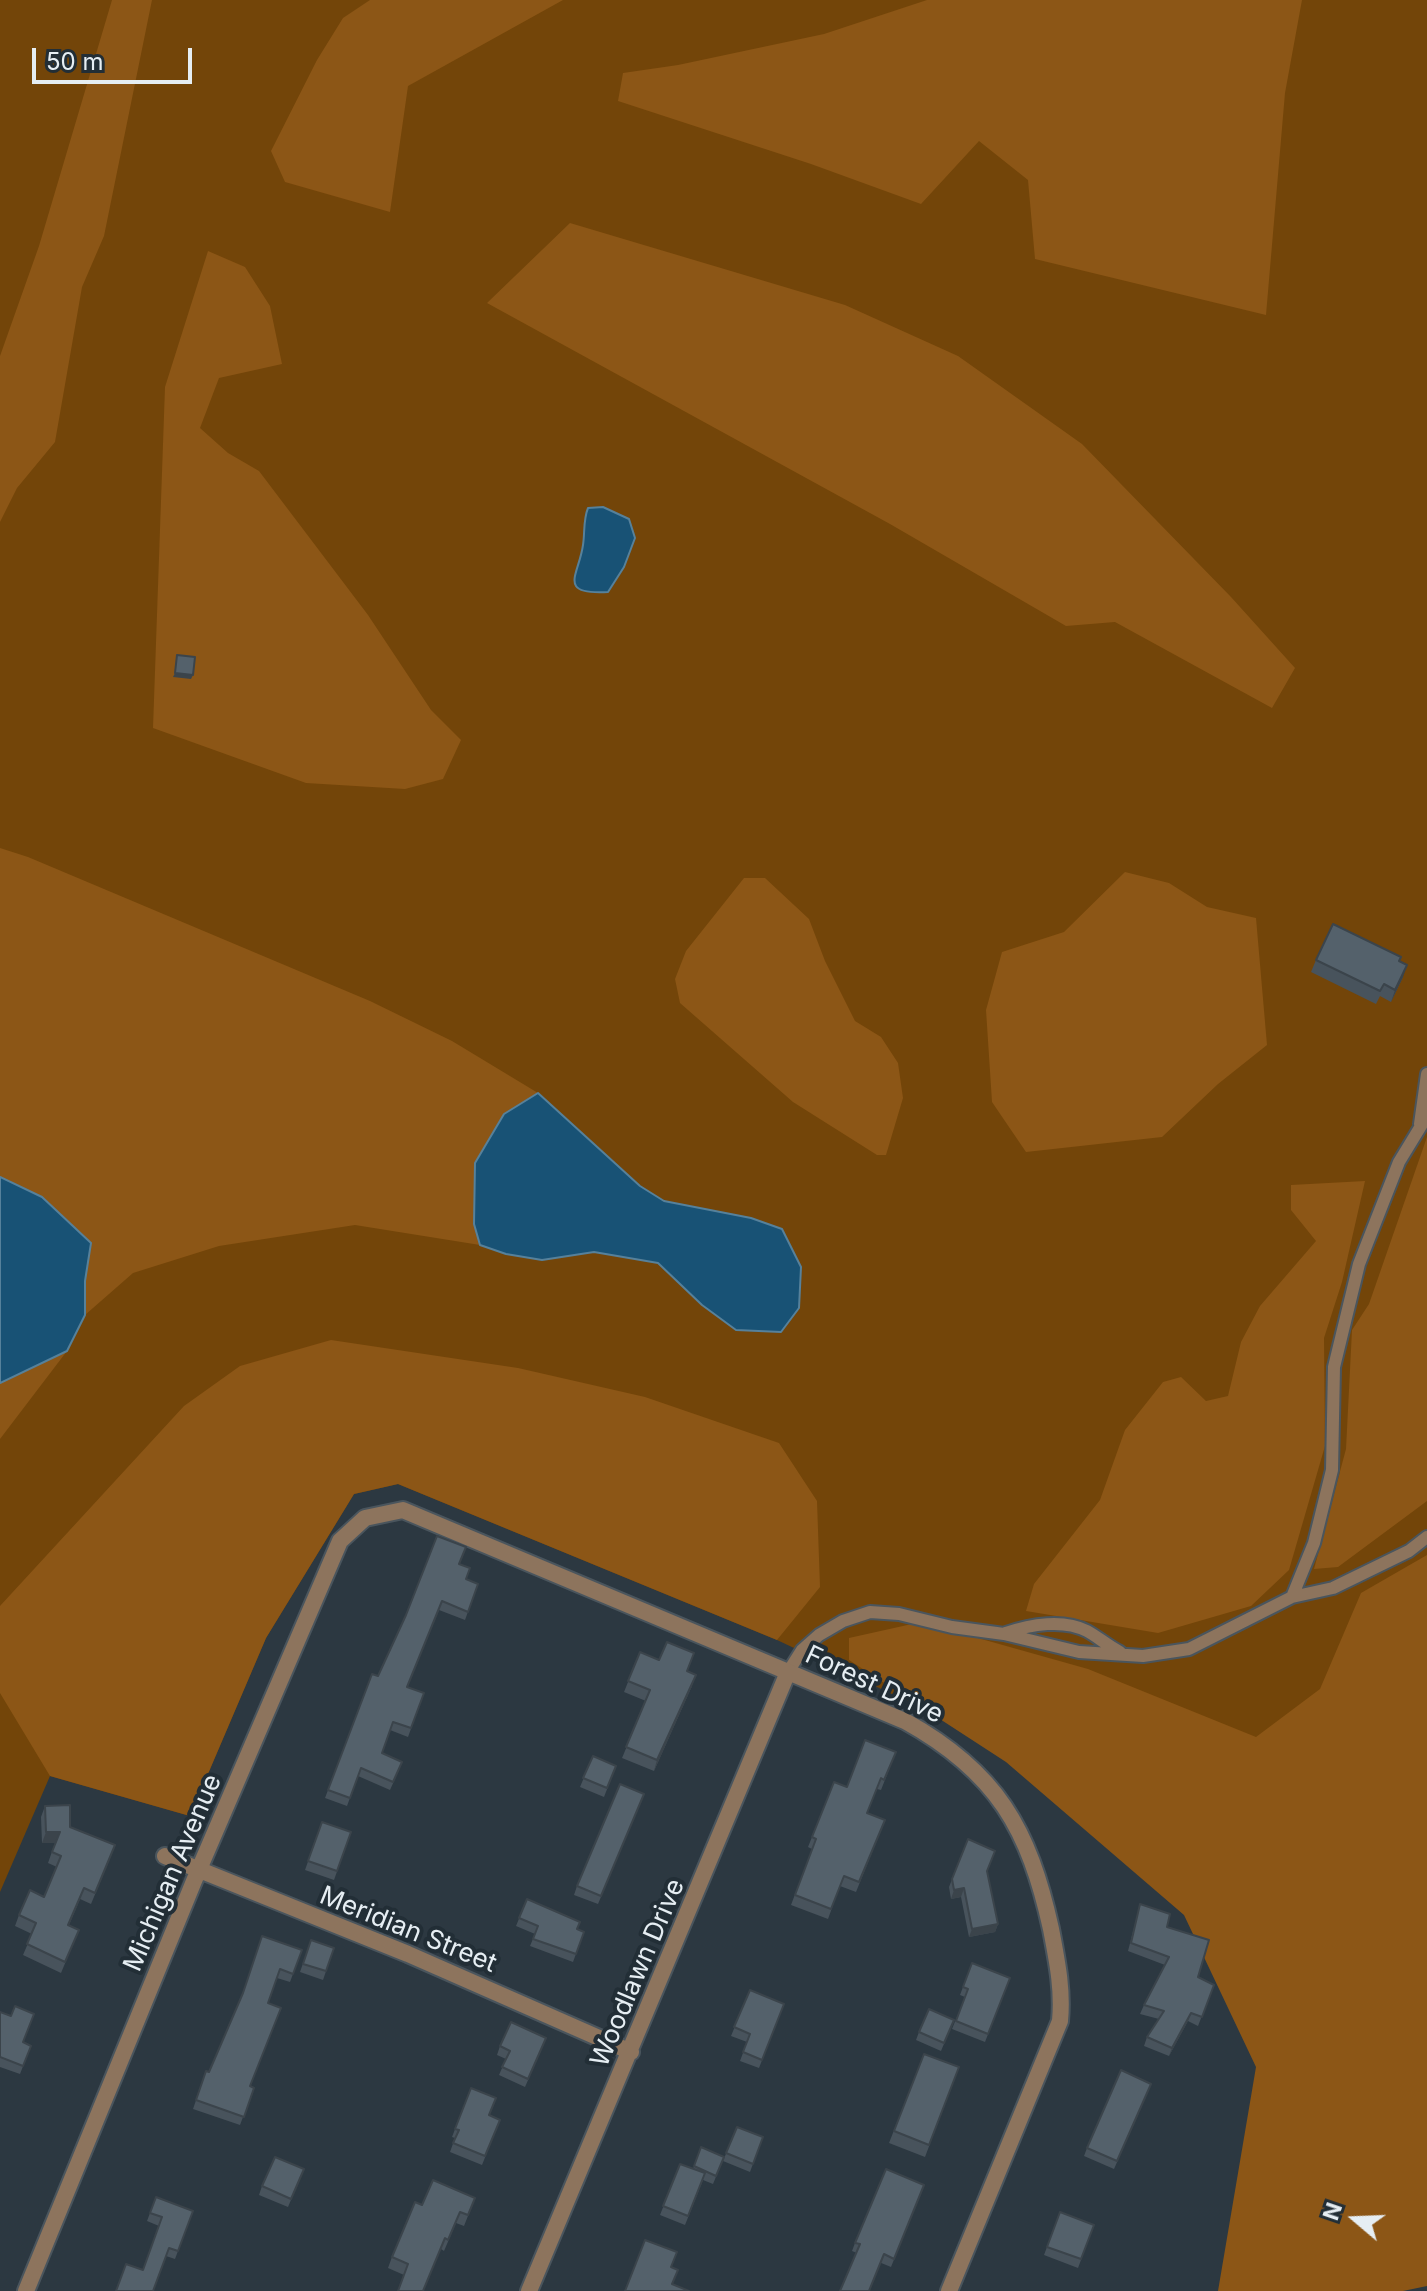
<!DOCTYPE html>
<html>
<head>
<meta charset="utf-8">
<style>
	body { margin:0 }
	#map { position:relative; width:1427px; height:2291px; overflow:hidden; background:#2c3841; font-family:Inter,sans-serif }
	canvas { display:block }
	.north { position:absolute; left:1315px; top:2179px; width:80px; height:80px; -webkit-text-stroke:6px #222e36; paint-order:stroke; rotate:289deg; font-size:22px; font-weight:700; line-height:32px; text-align:center; color:#e6eef3 }
	.north::after { content:''; display:block; margin:auto; width:28px; height:36px; background:#e6eef3; clip-path:polygon(50% 0,100% 100%,50% 72%,0 100%) }
	.scale { position:absolute; left:32px; top:48px; width:160px; height:36px; box-sizing:border-box; border:4px solid #e6eef3; border-top:0; padding-left:10px; font-size:24px; line-height:28px; white-space:nowrap; color:#e6eef3; -webkit-text-stroke:6px #222e36; paint-order:stroke }
</style>
</head>
<body>
<div id="map">
<canvas width="1427" height="2291"></canvas>
<div class="north">N</div>
<div class="scale">50 m</div>
</div>
<script>
const context = document.querySelector('canvas').getContext('2d');
context.lineJoin = 'round';
function fill(path, color) { context.fillStyle = color; context.fill(path, 'evenodd'); }
function trace(path, color, width, dash) { context.strokeStyle = color; context.lineWidth = width; context.lineCap = dash ? 'butt' : 'round'; context.setLineDash(dash || []); context.stroke(path); }
function write(font, color, halo, rows, align = 'center') {
  context.font = font + ' Inter,sans-serif'; context.lineWidth = 8; context.setLineDash([]); context.textBaseline = 'middle'; context.strokeStyle = halo; context.fillStyle = color; for (const [text, x, y, turn = 0] of rows) {
    context.save(); context.translate(x, y); context.rotate((+turn || 0) * Math.PI / 180); context.textAlign = isNaN(turn) ? turn : align; if (halo) context.strokeText(text, 0, 0); context.fillText(text, 0, 0); context.restore();
  }
}
fill(new Path2D(`
	M0,0h1427v1722l-60,41 -407,-37 -183,-86 -379,-156 -44,10 -88,144 -76,178 -140,-40 -50,116z`), '#734509');
fill(new Path2D(`
	M112,0h40l-48,236 -22,51 -27,155 -38,46 -17,34v-166l39,-110z
	M370,0h193l-155,86 -18,126 -105,-30 -14,-31 46,-91 26,-42z
	M927,0h375l-17,93 -19,222 -231,-56 -7,-79 -49,-39 -58,63 -110,-40 -193,-63 5,-28 55,-8 146,-31z
	M570,223l275,82 113,51 124,88 149,153 64,71 -23,40 -157,-86 -49,4 -176,-102 -403,-221z
	M208,251l37,16 25,39 12,58 -63,14 -19,50 28,25 31,18 109,144 63,95 30,30 -18,39 -38,10 -99,-6 -153,-55 12,-341z
	M0,848l28,9 342,144 82,40 86,52 -34,21 -30,110 6,21 -125,-20 -136,21 -86,27 -48,42v-34l6,-38 -49,-46 -42,-20z
	M1125,872l44,11 38,24 49,11 11,127 -49,39 -56,53 -136,15 -34,-50 -6,-92 16,-58 62,-20z
	M744,878h21l44,41 16,42 30,60 26,16 17,26 5,35 -17,57h-9l-84,-53 -113,-99 -5,-24 11,-28z
	M1427,1137v364l-89,66 -24,2 32,-120 6,-119 17,-26z
	M1365,1181l-23,101 -18,56 1,108 -36,124 -38,36 -93,27 -132,-22 8,-27 66,-84 25,-70 38,-48 18,-5 25,24 22,-5 13,-54 19,-36 56,-65 -25,-31v-25z
	M331,1340l187,28 127,29 134,46 38,58 3,86 -43,53 -379,-156 -44,10 -88,144 -76,178 -140,-40 -50,-83v-87l184,-200 56,-40z
	M67,1351l-67,88v-56z
	M1427,1555v731l-24,5h-185l38,-224 -72,-152 -178,-153 -157,-102v-22l72,-16 167,47 168,68 64,-48 41,-96z`), '#8c5616');
const water = new Path2D(`
	M603,507l26,12 6,19 -11,29 -16,25c-52,3 -29,-17 -25,-47 2,-12 0,-25 5,-37z
	M538,1093l102,93 24,15 87,17 31,11 19,38 -2,41 -18,24 -45,-2 -34,-25 -44,-42 -64,-11 -52,8 -36,-6 -26,-9 -6,-21 1,-61 29,-49z
	M0,1177l42,20 49,46 -6,38v34l-18,36 -67,32z`);
fill(water, '#185275');
trace(water, '#56819b', 2);
const service = new Path2D(`
	M1420,1124l7,-50
	M1292,1597l22,-54 18,-73 2,-103 25,-103 40,-102 28,-46
	M1006,1633c25,-9 58,-14 81,-2 11,6 21,15 33,21
	M788,1672l14,-22 17,-15 24,-14 27,-9 29,2 53,13 52,7 75,18 64,4 46,-7 103,-52 41,-9 76,-37 18,-14`);
const minor = new Path2D(`
	M165,1856l243,98 223,98
	M26,2291l168,-410 146,-340 25,-23 38,-8 502,211c92,51 124,108 146,208 6,32 12,60 9,92l-111,270
	M529,2291l259,-619`);
trace(service, '#4a555d', 16);
trace(minor, '#4a555d', 20);
trace(service, '#8d745d', 12);
trace(minor, '#8d745d', 16);
fill(new Path2D(`
	M1316,960l83,1 4,16 -12,25 -11,-6 -4,8 -65,-32z
	M459,1564l7,15 12,5 -13,36 -26,-10 -32,77 17,6 -16,44 -18,-7 -8,23 17,17 -9,20 -32,-14 -11,30 -22,-8 47,-124 6,2z
	M640,1652l47,20 5,14 -38,85 -32,-13 24,-57 -22,-9z
	M896,1752l-15,38 -4,-1 -10,24 14,17 -25,62 -16,-6 -12,33 -37,-14 21,-56 -4,-2 26,-65 13,5z
	M593,1756l23,10 -12,31 -24,-10z
	M644,1794l-46,110 -24,-9 3,-9z
	M45,1806l25,21 41,29 -20,48 -11,-5 -11,26 10,5 -18,43 -38,-18 9,-21 -17,-8 4,-11 25,-18 13,-30 -9,-4 7,-20h-13l-1,-26z
	M322,1822l29,10 -17,48 -29,-10z
	M968,1839l19,33 11,52 -3,8 -26,5 -8,-40 -10,2 -2,-12z
	M527,1899l50,30 7,3 -11,30 -43,-16 5,-12 -19,-8z
	M1140,1904l27,23 31,50 16,8 -16,41 -10,-5 -19,35 -25,-10 3,-9 12,-18 -19,-5 4,-9 21,-40 -37,-14z
	M311,1940l23,8 -11,32 -23,-8z
	M302,1950l-12,32 -13,-4 -9,25 -18,84 4,1 -14,37 -47,-16 13,-38 3,1 33,-77z
	M972,1963l38,15 -25,64 -33,-13 13,-32 -5,-2z
	M750,1990l34,14 -25,64 -19,-7 7,-19 -16,-6z
	M0,2012l23,31 8,3 -11,28 -20,-7z
	M954,2020l-13,31 -25,-11 3,-8z
	M500,2046h43l-18,41 -26,-12 7,-16 -9,-4z
	M924,2054l35,13 -34,90 -36,-14z
	M471,2088l18,27 11,5 -18,45 -32,-13 5,-14 -3,-1z
	M1148,2092l-34,77 -30,-13 3,-8z
	M737,2127l26,10 -13,35 -27,-11z
	M701,2147l23,10 -11,27 -10,-4 -18,45 -25,-10 20,-51 13,5z
	M304,2169l-16,38 -29,-12 3,-9z
	M924,2185l-33,82 -39,-16 3,-8z
	M156,2197l37,14 -18,48 -9,-3 -23,14 16,-44 -12,-5z
	M475,2198l-11,28 -8,-3 -12,28 -3,-2 -37,26 -16,-7 4,-11 30,-52z
	M1060,2212l34,13 -16,43 -34,-13z`), '#48535c');
fill(new Path2D(`
	M175,673l18,2 -2,4 -18,-2z
	M1407,965l-4,12 -12,25 4,-12z
	M696,1675l-4,11 -38,85 3,-11z
	M46,1832h14l-4,11h-14z
	M964,1888l-3,9 -10,2 3,-9z
	M998,1924l-3,8 -26,5 3,-8z
	M1191,2013l-3,8 -19,35 3,-8z`), '#3b444b');
const building = new Path2D(`
	M177,655l18,2 -2,18 -18,-2z
	M1333,924l68,33 -2,4 8,4 -12,25 -11,-6 -4,7 -64,-31z
	M437,1536l29,11 -7,17 11,4 -4,11 12,5 -10,28 -26,-11 -35,86 17,6 -13,35 -18,-6 -11,31 20,9 -9,20 -32,-14 -11,30 -22,-8 44,-116 6,2 28,-61z
	M667,1642l27,11 -7,18 9,4 -39,85 -31,-13 24,-57 -22,-9 12,-29 19,8z
	M865,1740l31,12 -12,28 -3,-2 -14,35 18,7 -26,62 -15,-6 -13,33 -36,-14 21,-56 -4,-2 22,-55 13,5z
	M593,1756l23,10 -9,22 -24,-10z
	M620,1784l24,10 -43,102 -24,-10z
	M70,1805v22l45,18 -20,48 -11,-5 -16,37 11,5 -14,32 -38,-18 9,-21 -17,-8 11,-25 14,7 17,-41 -9,-4 8,-20h-14l-1,-26z
	M322,1822l29,10 -14,39 -29,-10z
	M968,1839l27,12 -8,20 11,53 -26,5 -8,-41 -10,2 -2,-11z
	M527,1899l53,23 -3,7 7,3 -8,22 -43,-15 5,-13 -19,-8z
	M1140,1904l30,10 -3,13 42,13 -11,37 16,8 -12,32 -11,-4 -19,35 -25,-11 17,-26 -20,-6 25,-48 -38,-14z
	M262,1936l40,14 -9,24 -13,-5 -12,34 13,5 -31,78 4,2 -10,29 -48,-17 10,-29 3,1 34,-79z
	M311,1940l23,8 -8,23 -23,-7z
	M972,1963l38,15 -22,56 -32,-13 12,-32 -5,-2z
	M750,1990l34,14 -22,56 -19,-8 7,-18 -16,-7z
	M15,2006l19,8 -11,28 8,4 -8,20 -23,-9v-45l11,4z
	M929,2009l25,11 -10,23 -25,-11z
	M511,2022l35,16 -18,41 -26,-12 8,-16 -10,-5z
	M924,2054l35,13 -30,78 -35,-14z
	M1121,2070l30,14 -34,77 -30,-13z
	M471,2088l25,10 -7,17 11,5 -15,36 -32,-13 6,-13 -4,-1z
	M737,2127l26,10 -10,27 -27,-11z
	M701,2147l23,10 -8,19 -22,-10z
	M275,2157l29,12 -13,30 -29,-13z
	M680,2164l25,9 -17,43 -25,-10z
	M886,2169l38,16 -30,74 -10,-5 -15,37h-29l20,-47 -5,-1z
	M433,2180l42,18 -7,17 -8,-3 -12,28 -3,-2 -22,53h-25l10,-27 -16,-7 23,-55 7,3z
	M156,2197l37,14 -15,40 -9,-3 -16,43h-37l10,-27 17,6 19,-53 -12,-4z
	M1060,2212l34,13 -13,34 -34,-12z
	M645,2240l32,12 -6,15 7,3 -6,14 17,7h-64z`);
fill(building, '#54616b');
trace(building, '#3b444b', 2);
write('26px', '#e6eef3', '#222e36', [
	["Forest Drive",874,1685,25],
	["Michigan Avenue",173,1873,-67],
	["Meridian Street",408,1930,22],
	["Woodlawn Drive",638,1973,-67]
]);
</script>
</body>
</html>
